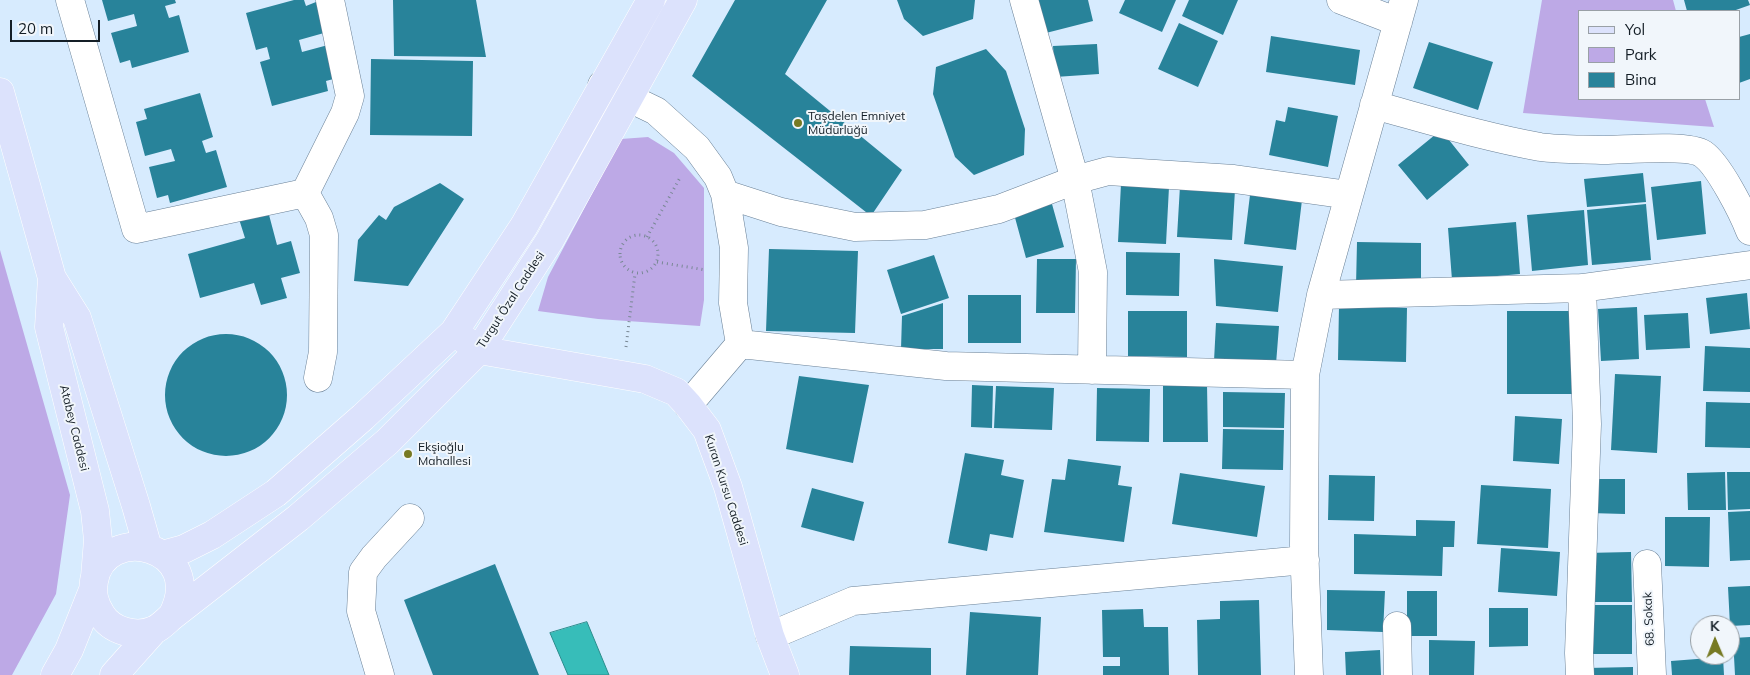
<!DOCTYPE html>
<html>
<head>
<meta charset="utf-8">
<style>
	body { margin:0 }
	#map { position:relative; width:1750px; height:675px; overflow:hidden; background:#d7ebfe; font-family:Mulish,sans-serif }
	canvas { display:block }
	.legend { position:absolute; left:1578px; top:10px; width:162px; height:90px; box-sizing:border-box; background:#f1f6fb; border:1px solid #99a0a6; margin:0; padding:6px 9px; list-style:none; font-size:15px; color:#141e26 }
	.legend li { display:flex; align-items:center; gap:10px; height:25px }
	.legend b { width:25px; border:1px solid #99a0a6 }
	.north { position:absolute; left:1690px; top:615px; width:50px; height:50px; box-sizing:border-box; background:#f1f6fb; border:1px solid #99a0a6; border-radius:50%; rotate:359deg; font-size:14px; font-weight:700; line-height:20px; text-align:center; color:#141e26 }
	.north::after { content:''; display:block; margin:auto; width:18px; height:22px; background:#777a23; clip-path:polygon(50% 0,100% 100%,50% 72%,0 100%) }
	.scale { position:absolute; left:10px; top:20px; width:90px; height:22px; box-sizing:border-box; border:2px solid #141e26; border-top:0; padding-left:6px; font-size:15px; line-height:18px; white-space:nowrap; color:#141e26; -webkit-text-stroke:4px #f1f6fb; paint-order:stroke }
</style>
</head>
<body>
<div id="map">
<canvas width="1750" height="675"></canvas>
<ul class="legend">
<li><b style="height:6px;background:#dce2fc"></b>Yol</li>
<li><b style="height:14px;background:#bda9e6"></b>Park</li>
<li><b style="height:14px;background:#28839a"></b>Bina</li>
</ul>
<div class="north">K</div>
<div class="scale">20 m</div>
</div>
<script>
const context = document.querySelector('canvas').getContext('2d');
context.lineJoin = 'round';
function fill(path, color) { context.fillStyle = color; context.fill(path, 'evenodd'); }
function trace(path, color, width, dash) { context.strokeStyle = color; context.lineWidth = width; context.lineCap = dash ? 'butt' : 'round'; context.setLineDash(dash || []); context.stroke(path); }
function write(font, color, halo, rows, align = 'center') {
  context.font = font + ' Mulish,sans-serif'; context.lineWidth = 4; context.setLineDash([]); context.textBaseline = 'middle'; context.strokeStyle = halo; context.fillStyle = color; for (const [text, x, y, turn = 0] of rows) {
    context.save(); context.translate(x, y); context.rotate((+turn || 0) * Math.PI / 180); context.textAlign = isNaN(turn) ? turn : align; if (halo) context.strokeText(text, 0, 0); context.fillText(text, 0, 0); context.restore();
  }
}
fill(new Path2D(`
	M1542,0h131l3,11h-97v88h126l9,28 -191,-14z
	M648,137l26,16 30,35v112l-4,26 -102,-7 -60,-8 10,-34 73,-138z
	M0,250l70,245 -14,99 -44,81h-12z`), '#bda9e6');
const water = new Path2D(`
	M587,622l22,53h-41l-18,-42z`);
fill(water, '#37bdb9');
trace(water, '#2c8d8d', 1);
fill(new Path2D(`
	M102,0h73l1,3 -11,3 4,12 10,-3 10,37 -57,16 -2,-8 -10,3 -9,-30 26,-7 -3,-12 -26,7z
	M294,0h10l2,6 10,-4 8,31 -25,7 3,12 26,-7 9,33 -11,3 2,10 -56,15 -12,-44 10,-3 -3,-12 -11,3 -10,-37z
	M393,0h83l10,57 -92,-1z
	M735,0h92l-42,74 117,96 -31,46 -179,-140z
	M897,0h78l-2,19 -50,17 -19,-17z
	M1034,0h54l5,21 -51,13z
	M1125,0h51l-14,32 -43,-19z
	M1189,0h49l-15,35 -41,-19z
	M1684,0h64l2,5 -17,6h-46z
	M1179,23l39,18 -20,46 -40,-18z
	M1750,34v45l-11,4v-46z
	M1271,36l89,14 -5,35 -89,-13z
	M1429,42l64,20 -15,48 -65,-22z
	M1097,44l2,30 -44,3 -2,-31z
	M986,49l20,22 19,58 -1,26 -50,20 -19,-18 -22,-63 3,-27z
	M371,59l102,2 -1,75 -102,-1z
	M200,93l13,44 -11,4 4,12 10,-3 11,37 -57,16 -2,-8 -11,3 -8,-31 26,-6 -4,-12 -26,7 -9,-34 11,-3 -3,-10z
	M1288,107l50,9 -10,51 -59,-12 7,-35 9,2z
	M1441,130l28,35 -42,35 -29,-35z
	M1643,173l3,29 -59,5 -3,-28z
	M1701,181l5,53 -49,6 -6,-53z
	M440,183l24,16 -56,87 -54,-5 4,-41 21,-25 7,5 8,-13z
	M1121,184l48,3 -3,57 -48,-2z
	M1180,186l55,4 -3,50 -55,-3z
	M1250,195l52,5 -6,50 -52,-6z
	M1052,204l12,43 -38,11 -12,-44z
	M1646,204l5,56 -59,5 -5,-55z
	M1584,210l4,55 -56,6 -5,-56z
	M268,211l9,34 14,-4 9,32 -19,5 6,20 -26,7 -7,-22 -54,15 -12,-44 57,-16 -6,-19z
	M1516,222l4,52 -68,6 -4,-52z
	M1357,242l64,1v43h-65z
	M769,249l89,2 -3,82 -89,-2z
	M1126,252l54,1 -1,43 -53,-1z
	M934,255l15,43 -48,16 -14,-44z
	M1037,259h39l-1,54h-39z
	M1214,259l69,7 -5,46 -62,-6z
	M1747,293l3,36 -40,5 -4,-36z
	M968,295h53v48h-53z
	M943,303v46h-42l1,-33z
	M1339,306l68,2 -1,54 -68,-2z
	M1637,307l2,52 -38,2 -3,-52z
	M1128,311h59v46l-59,-1z
	M1507,311h64l1,83h-65z
	M1688,313l2,35 -44,2 -2,-35z
	M1216,323l63,3 -3,38 -62,-3z
	M165 395a61 61 0 1 1 122 0a61 61 0 1 1-122 0Z
	M1705,346l45,2v44l-47,-1z
	M1615,374l46,2 -4,77 -46,-3z
	M799,376l70,9 -16,78 -67,-14z
	M1163,384h44l1,58h-45z
	M972,385l21,1 -1,42 -21,-1z
	M996,386l58,2 -2,42 -58,-2z
	M1097,388l53,1 -1,53 -53,-1z
	M1223,392l62,1 -1,35 -61,-1z
	M1706,402l44,1v45l-45,-1z
	M1515,416l47,3 -3,45 -46,-3z
	M1223,429l61,1 -1,40 -61,-1z
	M965,453l39,7 -3,15 23,5 -11,58 -23,-4 -3,17 -39,-8z
	M1068,459l53,7 -3,19 14,2 -8,55 -80,-10 8,-53 13,1z
	M1725,472l1,38h-38l-1,-37z
	M1727,472h23v37l-22,1z
	M1180,473l85,13 -8,51 -85,-13z
	M1329,475l46,1 -1,45 -46,-1z
	M1589,479h36v35l-36,-1z
	M1481,485l70,4 -3,59 -71,-4z
	M812,488l52,14 -10,39 -53,-14z
	M1750,511v49l-20,1 -2,-49z
	M1665,517h45l-1,50 -44,-1z
	M1416,520l39,1 -1,26h-11l-1,29 -88,-2v-40l62,2z
	M1501,548l59,4 -3,44 -59,-4z
	M1631,552l1,50h-47v-49z
	M495,564l44,111h-106l-29,-75z
	M1750,586v39l-20,1 -2,-39z
	M1327,590l58,1 -2,41 -56,-2z
	M1407,591h30v45h-30z
	M1259,600l2,75h-63l-1,-55 23,-1v-18z
	M1585,605h47v49h-46z
	M1489,608h39v38l-39,1z
	M1143,609l1,18h24l1,48h-66v-9h17v-9h-17l-1,-47z
	M970,612l71,5 -3,58h-72z
	M1750,637v38h-15l-2,-37z
	M1429,640l46,1 -1,34h-45z
	M850,646l81,2v27h-82z
	M1380,650l1,25h-35l-1,-23z
	M1723,657l1,18h-52l-1,-14z
	M1633,667v8h-46v-7z`), '#28839a');
const minor = new Path2D(`
	M70,0l66,229 169,-36 40,-80 5,-17 -20,-96
	M1024,0l51,180 18,92 -1,98
	M1341,0l57,22
	M602,85l54,26 41,37 21,29 7,17 9,54 -1,55 7,41
	M1374,105c55,15 110,32 166,42 21,3 44,2 65,3 20,0 83,-6 98,4 16,11 40,59 47,77
	M305,193l14,25 5,17 -1,117 -5,26
	M725,194l56,18 74,15 70,-2 74,-16 76,-29 33,-9 126,8 115,16
	M1321,295l261,-7 168,-23
	M740,344l206,22 359,9 -1,170 5,130
	M1305,375l16,-80 83,-295
	M688,405l52,-61
	M1647,564l5,111
	M1397,626l1,49
	M770,636l83,-35 452,-41
	M380,675l-19,-64 2,-39 11,-15 36,-39
	M1580,675l-1,-22 8,-229 -5,-136`);
const major = new Path2D(`
	M0,92l52,186 25,40 59,188 12,42
	M52,278l-3,49 46,184 3,29 -3,37
	M465,340l14,10 166,29 31,13 12,13 19,25 21,57 42,149 15,39
	M162,555l22,-6 28,-14 64,-42 87,-76 91,-85 70,-106 127,-226
	M172,616c37,-71 -68,-95 -78,-35 -2,13 0,22 7,33 10,17 35,24 53,16 7,-3 12,-9 18,-14l126,-98 89,-76 92,-92 71,-110 133,-240
	M55,675l14,-25 24,-60
	M114,675l40,-45`);
trace(minor, '#6a8197', 29);
trace(major, '#fff', 29);
trace(new Path2D(`
	M620 254a19 19 0 1 1 38 0a19 19 0 1 1-38 0Z
	M647,237l34,-61
	M657,262l49,8
	M626,347l9,-73`), '#798895', 3, [1, 4]);
trace(minor, '#fff', 28);
trace(major, '#dce2fc', 28);
for (const [x, y, r, color] of [
	[798,123,5,"#777a23"],
	[408,454,5,"#777a23"]
]) { const dot = new Path2D(); dot.arc(x, y, r, 0, 2 * Math.PI); context.fillStyle = color; context.fill(dot); trace(dot, '#f1f6fb', 2); }
write('12px', '#141e26', '#f1f6fb', [
	["Taşdelen Emniyet",808,116],
	["Müdürlüğü",808,130],
	["Ekşioğlu",418,447],
	["Mahallesi",418,461]
], 'left');
write('12px', '#141e26', '#f1f6fb', [
	["Turgut Özal Caddesi",511,300,-57],
	["Atabey Caddesi",74,428,76],
	["Kuran Kursu Caddesi",726,490,72],
	["68. Sokak",1649,619,-93]
]);
</script>
</body>
</html>
